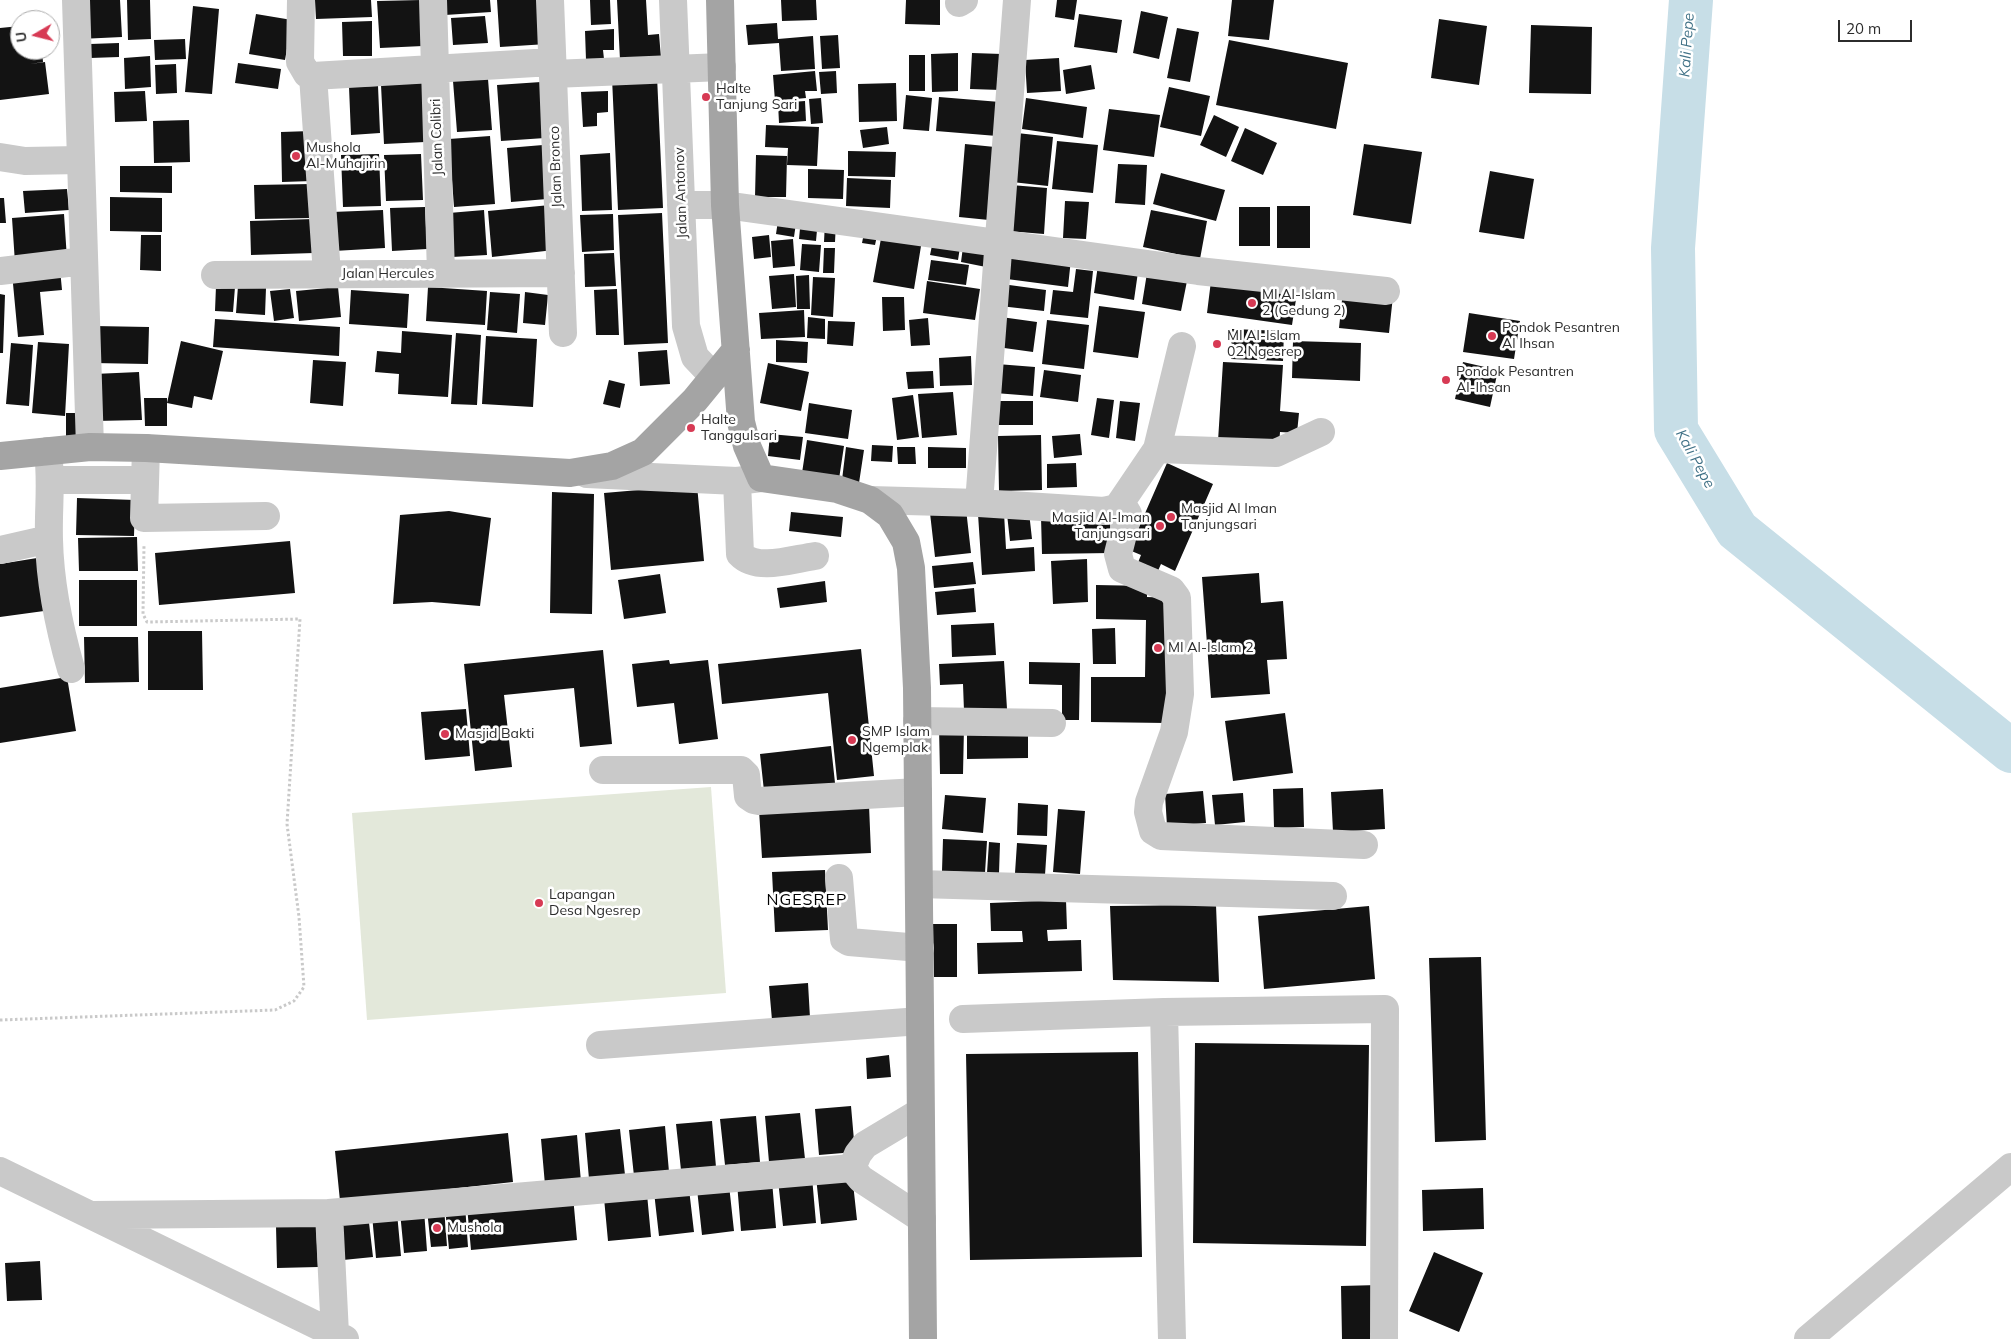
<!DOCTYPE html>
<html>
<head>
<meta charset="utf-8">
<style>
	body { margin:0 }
	#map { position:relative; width:2011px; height:1339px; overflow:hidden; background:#fff; font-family:Mulish,sans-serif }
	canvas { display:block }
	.north { position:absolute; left:10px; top:10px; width:50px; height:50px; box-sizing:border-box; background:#fff; border:1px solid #ababab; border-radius:50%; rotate:262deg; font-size:14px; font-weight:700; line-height:20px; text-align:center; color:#2c2c2c }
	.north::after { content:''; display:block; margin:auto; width:18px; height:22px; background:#d73a54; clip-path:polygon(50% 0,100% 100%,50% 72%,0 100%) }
	.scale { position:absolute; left:1838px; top:20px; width:74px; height:22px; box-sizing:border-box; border:2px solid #2c2c2c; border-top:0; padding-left:6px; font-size:15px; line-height:18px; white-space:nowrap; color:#2c2c2c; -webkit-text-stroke:4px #fff; paint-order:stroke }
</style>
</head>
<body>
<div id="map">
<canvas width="2011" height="1339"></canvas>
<div class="north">U</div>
<div class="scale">20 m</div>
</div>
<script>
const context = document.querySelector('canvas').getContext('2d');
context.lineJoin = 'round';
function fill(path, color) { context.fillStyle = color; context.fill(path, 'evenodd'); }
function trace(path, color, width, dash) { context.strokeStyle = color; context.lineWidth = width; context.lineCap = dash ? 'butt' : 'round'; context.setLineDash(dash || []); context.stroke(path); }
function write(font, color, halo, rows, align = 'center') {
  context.font = font + ' Mulish,sans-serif'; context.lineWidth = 5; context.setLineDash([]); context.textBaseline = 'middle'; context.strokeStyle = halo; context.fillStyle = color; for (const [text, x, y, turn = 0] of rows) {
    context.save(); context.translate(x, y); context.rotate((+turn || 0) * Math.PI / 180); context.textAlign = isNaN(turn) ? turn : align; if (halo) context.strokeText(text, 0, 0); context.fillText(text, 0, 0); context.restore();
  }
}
fill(new Path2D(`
	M711,787l15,206 -359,27 -15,-207z`), '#e3e8da');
trace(new Path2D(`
	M1691,0l-18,248 3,182 61,100 274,221`), '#c7dee7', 44);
fill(new Path2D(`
	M79,0h41l2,37 -42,2z
	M127,0h23l1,39 -23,1z
	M315,0h56l1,17 -56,2z
	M421,0l2,46 -43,2 -3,-47z
	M444,0h46l1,12 -46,3z
	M497,0h47l3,44 -47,3z
	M590,0h20l1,24 -20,1z
	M617,0h29l2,35 11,-1 2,24 -41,2z
	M781,0h35l1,20 -35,1z
	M906,0h34v25l-35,-1z
	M1057,0h20l-3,20 -19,-3z
	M1232,0h42l-5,40 -41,-4z
	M193,6l26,3 -7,85 -27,-2z
	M1141,11l27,6 -9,42 -26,-6z
	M256,14l36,6 -7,40 -36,-6z
	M1079,14l43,6 -5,33 -43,-6z
	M485,16l3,27 -35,2 -2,-27z
	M1439,19l48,7 -8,59 -48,-7z
	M372,21v35h-29l-1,-34z
	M777,23l1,16 35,-3 2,33 -34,2 -2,-28 -31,2 -2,-20z
	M1531,25l61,2 -1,67 -62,-1z
	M20,26v24h22l1,12 -13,2 15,-2 4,32 -49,6v-72z
	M1177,28l22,4 -9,50 -23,-4z
	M614,29v21h-11l1,9 -18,1 -1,-29z
	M838,35l2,33 -18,1 -2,-33z
	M185,39l1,20 -31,1 -1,-20z
	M1229,40l119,23 -12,66 -120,-24z
	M119,43v14l-29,1v-14z
	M958,53v38l-26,1 -1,-38z
	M972,53l30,1 -1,36 -31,-1z
	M909,55h16v36h-16z
	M150,56l1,31 -26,2 -1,-31z
	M1059,58l2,33 -34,2 -2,-33z
	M238,63l43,6 -3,20 -43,-6z
	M176,64l1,29 -21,1 -1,-29z
	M1091,65l4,24 -29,5 -3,-24z
	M815,71l2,20h-12l1,7 -31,3 -2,-26z
	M836,71l1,22 -16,1 -2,-22z
	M657,76l6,132 -45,2 -6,-132z
	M488,79l4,51 -35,2 -4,-51z
	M541,82l4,56 -44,3 -4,-56z
	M422,83l3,59 -41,2 -3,-59z
	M896,83l1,38 -38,1 -1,-38z
	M378,86l2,47 -29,2 -2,-48z
	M1169,87l41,9 -9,40 -41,-9z
	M145,91l2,30 -32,1 -1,-30z
	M608,91v21l-11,1v13l-14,1 -2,-35z
	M906,95l26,3 -3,33 -26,-2z
	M939,97l61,5 -3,34 -61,-5z
	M821,98l2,25 -12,1 -2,-25z
	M1026,98l61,9 -4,31 -61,-9z
	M805,101l1,20 -27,2 -1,-20z
	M1109,109l51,6 -6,42 -51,-7z
	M1214,115l25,12 -13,30 -26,-12z
	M189,120l1,42 -36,1 -1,-42z
	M766,125l53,2 -2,39 -30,-1 1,-17 -23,-1z
	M887,127l2,17 -26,4 -3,-18z
	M1245,128l32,15 -14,32 -32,-14z
	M311,131l1,50 -30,1 -1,-50z
	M1017,133l36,4 -5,49 -36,-4z
	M490,136l5,68 -41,3 -5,-68z
	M1057,141l41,4 -5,48 -41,-4z
	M965,144l30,3 -6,73 -30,-3z
	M1364,144l58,8 -11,72 -58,-9z
	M543,145l4,54 -36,3 -4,-54z
	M848,151l48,1 -1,25 -47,-1z
	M610,153l2,57 -30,1 -2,-56z
	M379,154l2,52 -38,1 -2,-52z
	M421,154l2,46 -37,1 -2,-46z
	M756,155l31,1 -1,41h-31z
	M1118,164l29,1 -2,40 -30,-2z
	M120,166h52v27l-52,-1z
	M808,169l36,1 -1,29 -35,-1z
	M1490,171l44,8 -10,60 -45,-7z
	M1161,173l64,17 -9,31 -63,-17z
	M847,178l44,2 -1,28 -44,-2z
	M312,184v34l-57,1 -1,-34z
	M1011,185l36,3 -3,46 -36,-3z
	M67,189l2,21 -44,3 -2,-22z
	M110,197l52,1v34l-52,-1z
	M0,198h4l2,25h-6z
	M1065,201l24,1 -3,37 -23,-1z
	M550,205l4,45 -62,7 -4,-46z
	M1277,206h33v42h-33z
	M425,207l2,42 -35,2 -2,-43z
	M1239,207h31v39h-31z
	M383,210l2,38 -51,3 -2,-39z
	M484,210l3,45 -35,2 -3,-44z
	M1151,210l56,11 -7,38 -57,-12z
	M662,213l6,130 -44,2 -6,-130z
	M64,214l3,45 -52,4 -3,-45z
	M613,214l1,36 -32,2 -2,-37z
	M779,214l18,2 -3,21 -18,-3z
	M801,218l17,1 -2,22 -17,-2z
	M313,219l1,34 -63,2 -1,-34z
	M825,222h11l-1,20h-11z
	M865,228l13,3 -3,14 -13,-2z
	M882,233l40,7 -8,49 -41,-7z
	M141,235h20v36l-21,-1z
	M769,235l2,22 -17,2 -2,-22z
	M934,236l27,5 -3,19 -28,-5z
	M793,239l2,27 -22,2 -2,-27z
	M802,244l19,1 -2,27 -19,-2z
	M963,247l25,4 -2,16 -25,-5z
	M824,248h11l-1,25h-11z
	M1011,252l60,7 -3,28 -61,-8z
	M614,253l2,33 -31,1 -1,-33z
	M931,260l38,5 -3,20 -38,-5z
	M1098,265l40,7 -4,28 -40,-7z
	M60,269l2,21 -22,2 4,43 -26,2 -6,-64z
	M1076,269l17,2 -5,47 -38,-4 3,-24 20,2z
	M1147,273l40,8 -6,30 -39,-7z
	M794,274l2,33 -24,2 -3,-33z
	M809,275l1,34h-13l-1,-33z
	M813,277l22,1 -2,39 -22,-2z
	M927,281l53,8 -5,31 -52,-7z
	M1211,281l86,12 -5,32 -85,-12z
	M1002,284l44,6 -2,21 -44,-5z
	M216,286l19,1 -2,25 -18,-1z
	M238,286l28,2 -1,27 -29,-2z
	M338,287l3,30 -42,4 -3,-30z
	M428,287l59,4 -2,34 -59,-4z
	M290,289l4,29 -20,3 -4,-30z
	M617,289l2,46h-23l-2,-45z
	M351,290l58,4 -2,34 -58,-4z
	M1343,291l50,5 -4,37 -50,-5z
	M490,292l30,2 -3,39 -30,-3z
	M525,292l23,3 -3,30 -22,-2z
	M0,294l5,1 -2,58h-3z
	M882,297h22l1,33 -22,1z
	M1099,306l46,6 -7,46 -45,-6z
	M804,310l1,27 -44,2 -2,-26z
	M1469,313l51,8 -6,38 -51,-7z
	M808,317l17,2v20l-18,-1z
	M1001,317l36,5 -4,30 -36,-5z
	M928,318l2,27 -19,1 -2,-26z
	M215,319l125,8 -1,29 -126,-9z
	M1047,320l42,5 -5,44 -42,-5z
	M828,321l27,1 -2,24 -26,-2z
	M94,326l55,1 -1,37 -55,-1z
	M1232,329l52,2 -1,30 -52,-2z
	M402,331l50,4 -4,62 -50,-3 1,-20 -24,-2 2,-21 24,2z
	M456,333l25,2 -4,70 -26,-1z
	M486,336l51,3 -4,68 -51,-3z
	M776,340l32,2 -1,21 -31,-1z
	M181,341l42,10 -11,49 -18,-4 -2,12 -25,-5z
	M1293,341l68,2 -1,38 -68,-3z
	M38,342l31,2 -4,72 -33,-3z
	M11,343l22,2 -4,61 -23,-2z
	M667,350l3,34 -30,2 -2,-34z
	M971,356l1,29 -32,1 -1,-28z
	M313,360l33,2 -3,44 -33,-3z
	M1223,362l60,3 -3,46 19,2 -2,20 -17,-1 -1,13 -61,-4z
	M1463,362l35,8 -8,37 -35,-8z
	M768,363l41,9 -8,39 -41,-8z
	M997,364l38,3 -2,29 -38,-3z
	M1044,370l37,5 -3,27 -38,-5z
	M933,371l1,17 -26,1 -2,-17z
	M139,372l3,48 -47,1 -1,-47z
	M609,380l16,4 -5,24 -17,-4z
	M953,392l4,43 -35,3 -4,-44z
	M913,395l6,42 -22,3 -5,-42z
	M144,398h23v28h-22z
	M1097,398l17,2 -5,38 -18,-3z
	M995,401h38v24h-38z
	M1120,401l20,2 -5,38 -19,-3z
	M809,403l43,7 -4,29 -43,-6z
	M66,413h19v24l-19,-1z
	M770,434l33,3 -3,23 -32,-4z
	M1080,434l2,21 -28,3 -2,-22z
	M1041,435l1,55 -43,1 -1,-55z
	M807,440l37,6 -5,33 -37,-6z
	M872,445l21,1 -1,16 -21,-1z
	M846,447l18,3 -5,33 -17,-3z
	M897,447h18l1,17h-18z
	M928,447l38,1v20h-38z
	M1076,463l1,24 -30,1v-24z
	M1167,463l46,21 -38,87 -14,-7 -4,9 -20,-8 4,-10 -12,-5z
	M697,485l7,76 -93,9 -7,-77z
	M552,492l42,2 -2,120 -42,-1z
	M77,498l58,2 -1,36 -58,-1z
	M966,509l5,44 -36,4 -5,-44z
	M449,511l42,7 -11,88 -48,-4 -39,2 7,-89z
	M791,512l52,5 -2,20 -52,-6z
	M1029,512l3,27 -22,2 -3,-27z
	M1004,513l2,36 28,-2 1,24 -53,4 -4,-61z
	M1110,515l1,38 -69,1 -1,-37z
	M137,537l1,34h-59l-1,-33z
	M290,541l5,52 -136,12 -4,-52z
	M37,558l7,53 -44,6v-53z
	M1087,559l1,43 -35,2 -2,-43z
	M973,562l3,22 -42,4 -2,-22z
	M1259,573l2,30 22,-2 4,58 -20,1 3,34 -59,4 -9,-121z
	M660,574l6,39 -42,6 -6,-39z
	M79,580h58v46h-58z
	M825,581l2,21 -47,6 -3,-20z
	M1096,585l51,1v11l25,1 -6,125 -75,-1v-45h54l1,-57 -50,-1z
	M974,588l2,24 -39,3 -2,-23z
	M994,623l2,32 -44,2 -1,-32z
	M1115,628l1,36h-23l-1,-35z
	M148,631h54l1,59h-55z
	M84,637h54l1,45 -54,1z
	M861,649l13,127 -37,4 -9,-87 -106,11 -4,-40z
	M603,650l9,94 -32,3 -6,-59 -70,7 8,72 -37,4 -11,-107z
	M669,660l1,4 38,-4 10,79 -39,5 -5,-41 -37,4 -5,-43z
	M1004,661l3,48 -43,2 -1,-27 -23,1 -1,-21z
	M1029,662l51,1 -1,57h-17v-35l-33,-1z
	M67,677l9,54 -76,12v-55z
	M466,709l4,47 -45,4 -4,-48z
	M1285,713l8,60 -60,8 -8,-60z
	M939,727h25l-1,47h-23z
	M1028,727v31l-61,1v-31z
	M831,746l4,37 -71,8 -4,-37z
	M1303,788l1,39 -30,1 -1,-39z
	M1383,789l2,40 -52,3 -2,-40z
	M1203,791l3,32 -39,3 -2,-32z
	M1243,793l2,29 -30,3 -3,-30z
	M945,795l41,3 -3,35 -41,-4z
	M1018,803l30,2 -1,31 -30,-1z
	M869,805l2,48 -109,5 -3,-48z
	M1058,809l27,2 -5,63 -27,-2z
	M943,839l44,2 -2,32 -43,-2z
	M989,842l11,1 -1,30h-12z
	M1017,843l30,2 -2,30 -30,-2z
	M825,870l3,60 -53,2 -3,-60z
	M1066,900l1,29 -20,1 1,11 33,-1 1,31 -104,3 -1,-31 46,-1 -1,-11h-31l-1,-28z
	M1216,905l3,77 -106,-2 -3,-74z
	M1369,906l6,73 -111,10 -6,-73z
	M933,924h24v53h-23z
	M1481,957l5,183 -51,2 -6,-184z
	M808,983l2,35 -38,2 -3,-34z
	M1195,1043l174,2 -3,201 -173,-3z
	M1138,1052l4,205 -172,3 -4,-206z
	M889,1055l2,22 -24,2 -1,-21z
	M851,1106l4,46 -36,3 -4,-46z
	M800,1113l5,46 -36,3 -4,-46z
	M756,1116l4,46 -35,3 -5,-46z
	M712,1121l4,46 -35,3 -5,-46z
	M665,1126l4,46 -35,4 -5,-46z
	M620,1129l5,46 -36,4 -4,-46z
	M508,1133l5,49 -173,19 -5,-50z
	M577,1135l4,47 -36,3 -4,-46z
	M852,1174l5,46 -36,4 -5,-47z
	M812,1177l4,46 -33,3 -5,-46z
	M772,1181l4,47 -35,3 -4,-48z
	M729,1185l5,46 -32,4 -5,-46z
	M1483,1188l1,41 -61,2 -1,-41z
	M689,1189l5,43 -35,4 -5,-44z
	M647,1194l4,43 -43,4 -4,-43z
	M573,1196l4,44 -106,10 -4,-44z
	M465,1205l3,42 -19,2 -4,-42z
	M444,1208l3,38 -16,1 -4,-37z
	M424,1210l3,41 -23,2 -4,-41z
	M397,1213l4,43 -25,2 -4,-43z
	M368,1214l5,43 -30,3 -5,-43z
	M316,1224l2,43 -41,1 -1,-42z
	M1434,1252l49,21 -24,59 -50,-21z
	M40,1261l2,39 -35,1 -2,-38z
	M1378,1285l1,54h-37l-1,-53z`), '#131313');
trace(new Path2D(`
	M0,1020l275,-10 19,-9 10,-14 -5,-70 -12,-93 13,-205 -153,3 -4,-8 1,-70`), '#c9c9c9', 3, [2.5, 2.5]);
trace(new Path2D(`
	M76,0l14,447
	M301,0l-1,62 7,12 6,2 14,198
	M433,0l8,274
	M550,0l13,333
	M673,0l13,326 9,31 19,20
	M959,3l5,-3
	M553,74l169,-7
	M313,76l239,-14
	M0,157l25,4 55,-1
	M681,205h44l473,66 188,20
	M0,271l84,-10
	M215,275l346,-2
	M146,448l-2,70 122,-2
	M1157,449l119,4 45,-21
	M48,451c4,33 0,57 1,89 1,44 10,87 22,129
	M587,474l150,7 24,-3
	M52,480h93
	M737,481l3,73c17,18 53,5 75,2
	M870,500l109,3 125,8 13,-3 40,-59 25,-103
	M979,503l38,-503
	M1122,504l6,10 -10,40 4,15 49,21 6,8 3,96 -6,38 -25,70 -1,10 5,19 8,5 203,9
	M0,550l49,-11
	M917,721l135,2
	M603,770h138l5,5 2,21 6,4 5,1 159,-9
	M839,878l5,61 5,3 71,6
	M919,884l414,12
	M1164,1012l8,327
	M963,1019l201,-7 221,-3 -1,330
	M600,1045l320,-24
	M852,1168l6,-14 7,-9 55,-33
	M0,1171l345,168
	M93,1215l236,-2
	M335,1334l-6,-121 523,-45 9,11 61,40
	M1808,1339l203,-172`), '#c9c9c9', 28);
trace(new Path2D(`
	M720,0l5,205 16,217 6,24 14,32 76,11 33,11 20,15 16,27 5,26 6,120 6,651
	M0,456l90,-9 56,1 424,25 42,-7 31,-14 52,-52 41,-50`), '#a4a4a4', 28);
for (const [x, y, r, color] of [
	[706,97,5,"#d73a54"],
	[296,156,5,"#d73a54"],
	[1252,303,5,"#d73a54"],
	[1492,336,5,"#d73a54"],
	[1217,344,5,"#d73a54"],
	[1446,380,5,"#d73a54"],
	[691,428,5,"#d73a54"],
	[1171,517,5,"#d73a54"],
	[1160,526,5,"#d73a54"],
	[1158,648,5,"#d73a54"],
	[445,734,5,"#d73a54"],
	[852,740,5,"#d73a54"],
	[539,903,5,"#d73a54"],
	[437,1228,5,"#d73a54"]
]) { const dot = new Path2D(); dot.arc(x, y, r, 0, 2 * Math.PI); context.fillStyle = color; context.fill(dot); trace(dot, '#fff', 2); }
write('14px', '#2c2c2c', '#fff', [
	["Halte",716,89],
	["Tanjung Sari",716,105],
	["Mushola",306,148],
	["Al-Muhajirin",306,164],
	["MI Al-Islam",1262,295],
	["2 (Gedung 2)",1262,311],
	["Pondok Pesantren",1502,328],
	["Al Ihsan",1502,344],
	["MI Al-Islam",1227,336],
	["02 Ngesrep",1227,352],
	["Pondok Pesantren",1456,372],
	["Al-Ihsan",1456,388],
	["Halte",701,420],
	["Tanggulsari",701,436],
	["Masjid Al Iman",1181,509],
	["Tanjungsari",1181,525],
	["Masjid Al-Iman",1150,518,"right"],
	["Tanjungsari",1150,534,"right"],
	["MI Al-Islam 2",1168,648],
	["SMP Islam",862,732],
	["Ngemplak",862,748],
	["Masjid Bakti",455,734],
	["Lapangan",549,895],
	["Desa Ngesrep",549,911],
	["Mushola",447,1228]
], 'left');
write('14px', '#2c2c2c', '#fff', [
	["Jalan Colibri",437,137,-92],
	["Jalan Bronco",556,167,-92],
	["Jalan Antonov",681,193,-92],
	["Jalan Hercules",388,274]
]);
write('italic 15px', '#417287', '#fff', [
	["Kali Pepe",1687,45,-86],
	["Kali Pepe",1695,459,61]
]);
context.letterSpacing = '1px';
write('16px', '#000', '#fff', [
	["NGESREP",807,900]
]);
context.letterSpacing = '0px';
</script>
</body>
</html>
